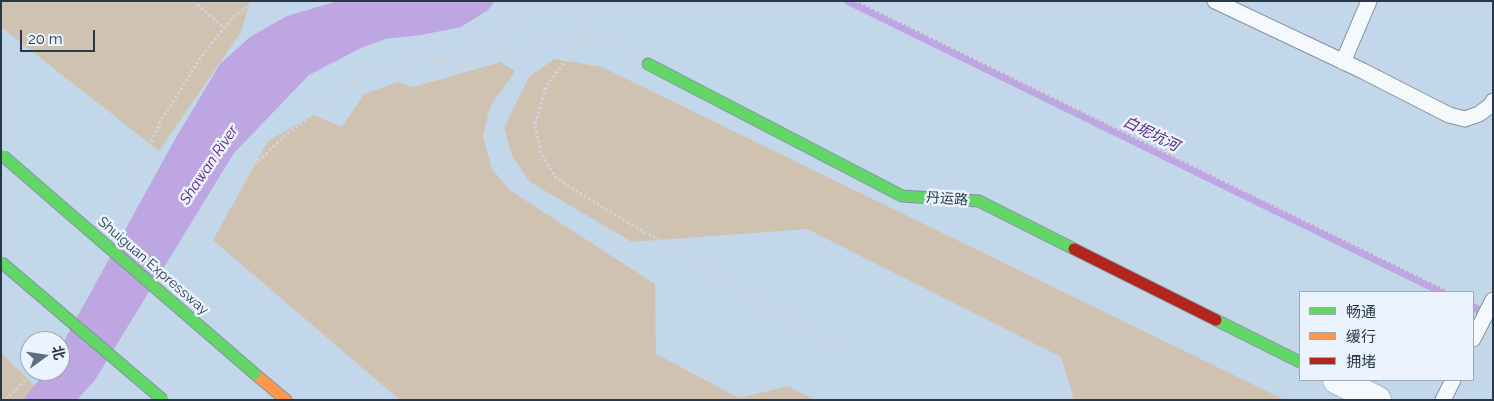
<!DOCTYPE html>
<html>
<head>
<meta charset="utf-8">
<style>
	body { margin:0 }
	#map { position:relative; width:1494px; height:401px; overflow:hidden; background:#c3d7ea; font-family:Raleway,"Noto Sans SC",sans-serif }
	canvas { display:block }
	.frame { position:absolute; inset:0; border:2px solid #26384a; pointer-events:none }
	.legend { position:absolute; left:1299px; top:291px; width:175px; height:90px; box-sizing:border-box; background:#ebf4fe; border:1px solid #9ca9b6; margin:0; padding:6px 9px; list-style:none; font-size:15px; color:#26384a }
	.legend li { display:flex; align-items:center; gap:10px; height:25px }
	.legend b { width:25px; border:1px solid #9ca9b6 }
	.north { position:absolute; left:20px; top:331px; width:50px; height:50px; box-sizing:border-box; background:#ebf4fe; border:1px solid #9ca9b6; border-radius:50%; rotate:76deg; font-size:14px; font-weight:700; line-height:20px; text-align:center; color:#26384a }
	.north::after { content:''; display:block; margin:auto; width:18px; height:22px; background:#5d7082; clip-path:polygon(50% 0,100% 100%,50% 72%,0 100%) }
	.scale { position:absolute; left:20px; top:30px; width:75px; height:22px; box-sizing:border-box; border:2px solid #26384a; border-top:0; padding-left:6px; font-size:15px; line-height:18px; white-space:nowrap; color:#26384a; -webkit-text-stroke:4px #ebf4fe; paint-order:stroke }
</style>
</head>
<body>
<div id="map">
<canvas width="1494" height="401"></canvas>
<div class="frame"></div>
<ul class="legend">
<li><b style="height:6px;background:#63d668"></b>畅通</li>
<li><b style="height:6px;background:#ff974d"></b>缓行</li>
<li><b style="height:6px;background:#b3261e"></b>拥堵</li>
</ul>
<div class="north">北</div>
<div class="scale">20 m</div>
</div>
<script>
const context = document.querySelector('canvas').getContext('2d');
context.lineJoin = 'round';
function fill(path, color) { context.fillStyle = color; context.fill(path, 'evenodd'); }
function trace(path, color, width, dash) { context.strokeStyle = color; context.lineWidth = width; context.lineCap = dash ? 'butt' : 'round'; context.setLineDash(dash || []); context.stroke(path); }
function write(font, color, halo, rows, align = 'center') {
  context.font = font + ' Raleway,"Noto Sans SC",sans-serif'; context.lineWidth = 5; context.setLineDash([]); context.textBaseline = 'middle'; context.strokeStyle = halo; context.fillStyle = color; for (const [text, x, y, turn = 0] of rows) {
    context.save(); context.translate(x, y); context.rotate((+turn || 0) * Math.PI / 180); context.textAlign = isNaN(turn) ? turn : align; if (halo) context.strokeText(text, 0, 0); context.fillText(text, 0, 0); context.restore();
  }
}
fill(new Path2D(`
	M1,1h249l-9,31 -82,119 -158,-124z
	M554,59l48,8 683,333h-211l-13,-43 -254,-128 -175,13 -102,-60 -18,-26 -8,-28 25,-51z
	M501,62l14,9 -25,36 -7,29 9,33 19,22 144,93 1,70 83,44 49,-12 27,14h-415l-187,-160 55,-99 45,-26 29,12 22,-33 34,-12 15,5z
	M1,353l49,47h-49z`), '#d0c2b1');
fill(new Path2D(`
	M338,1h157l-7,9 -27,17 -40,8 -36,4 -24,9 -52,27 -75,78 -139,227 -18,20h-54l23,-29h14v-20l5,-12 109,-198 46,-77 30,-27 37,-21z`), '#bda6e2');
trace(new Path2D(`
	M848,1l594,291
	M1473,307l16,8`), '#bda6e2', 8);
const lane = new Path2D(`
	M1215,1l148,70 86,44 16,4 14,-5 12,-9 2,-4
	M1343,62l26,-61
	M1473,339l20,-39
	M1443,400l10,-20`);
const street = new Path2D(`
	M1337,380l40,20`);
const fast = new Path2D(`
	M648,64l254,132 77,5 95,48
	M1216,320l84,42`);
const slow = new Path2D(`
	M255,374l31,26`);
const jam = new Path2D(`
	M1074,249l142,71`);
trace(lane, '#8092a2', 17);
trace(street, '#8092a2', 29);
trace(fast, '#8092a2', 13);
trace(slow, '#8092a2', 13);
trace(jam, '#8092a2', 13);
trace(new Path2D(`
	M194,1l30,27
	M857,1l594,291
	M587,31l-41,56 -11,37 6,29 15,25 54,34 59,34 173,105
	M430,62l42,4 115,-35 33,14 7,5
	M114,218l20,-36 27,-62 41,-64 31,-39 22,-16
	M172,270l33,-54 28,-31 55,-52 54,-42 29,-17 17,-8 61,-8 38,-15 20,-15 20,-27
	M76,291l13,-26
	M1463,292l1,-1 3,1
	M129,338l16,-25
	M6,400l28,-29
	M100,400l6,-14`), '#cfd5dc', 3, [2.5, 2.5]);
trace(lane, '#f6f9fc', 15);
trace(street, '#f6f9fc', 28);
trace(fast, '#63d668', 11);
trace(slow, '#ff974d', 11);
trace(jam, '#b3261e', 11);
const fastBridge = new Path2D(`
	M3,156l252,218
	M1,262l162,138`);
trace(fastBridge, '#8092a2', 13, []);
trace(fastBridge, '#63d668', 11);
write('14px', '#26384a', '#ebf4fe', [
	["丹运路",947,199,4],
	["Shuiguan Expressway",153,266,41]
]);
write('italic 15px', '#561f7a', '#ebf4fe', [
	["白坭坑河",1151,134,26],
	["Shawan River",209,165,-56]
]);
</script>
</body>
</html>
